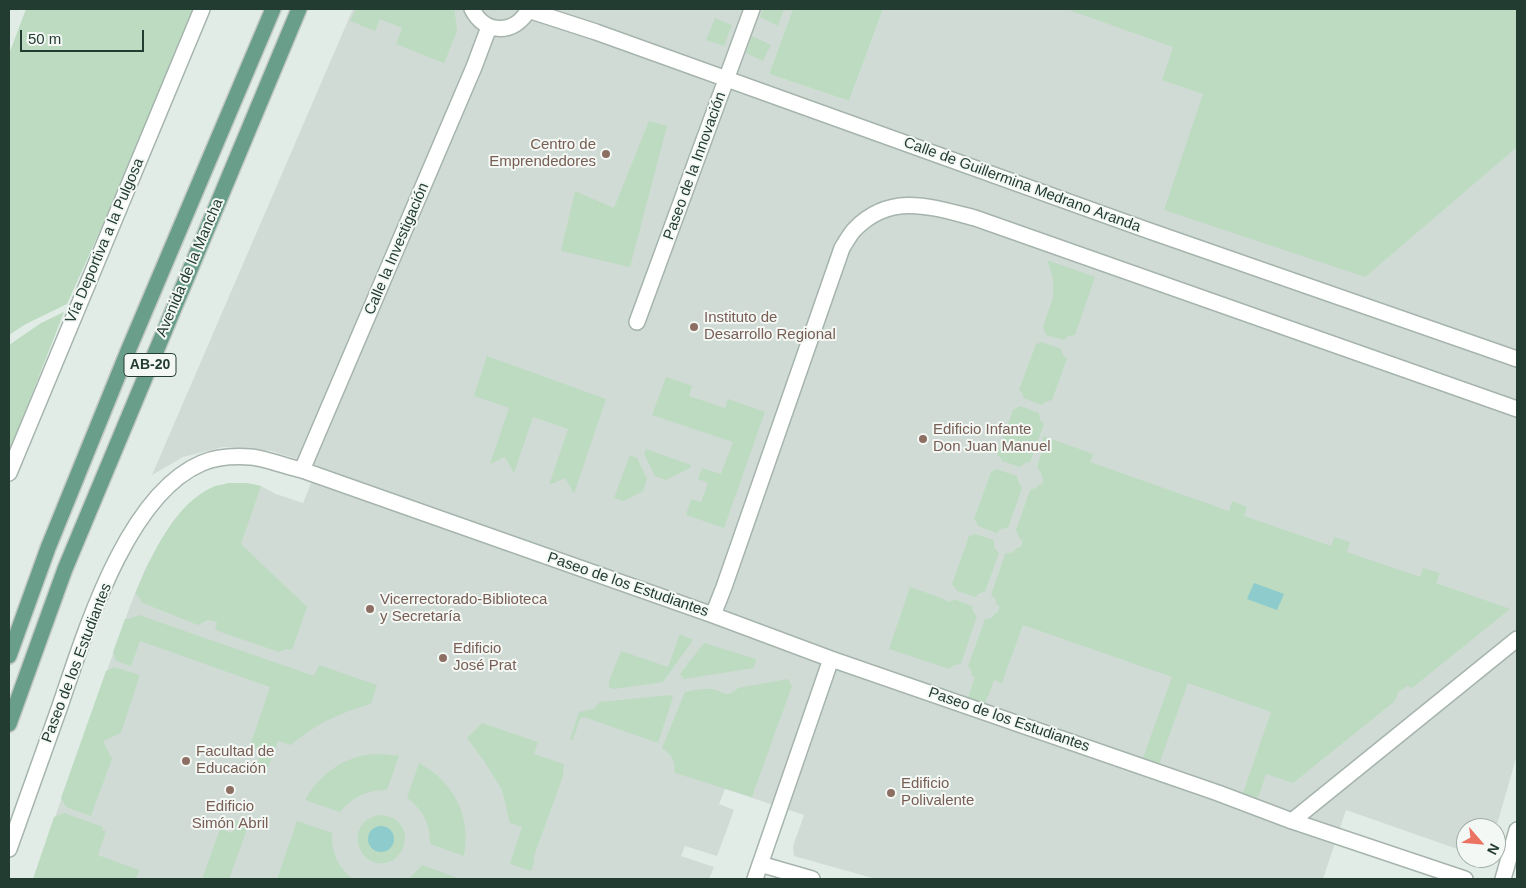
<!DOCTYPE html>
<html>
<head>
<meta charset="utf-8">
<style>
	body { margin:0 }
	#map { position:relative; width:1526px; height:888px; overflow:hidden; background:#e2ece6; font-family:Arial,sans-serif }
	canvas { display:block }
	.frame { position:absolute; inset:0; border:10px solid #233c32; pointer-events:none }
	.north { position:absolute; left:1456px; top:818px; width:50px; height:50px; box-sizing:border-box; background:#f3f8f5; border:1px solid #a0ada7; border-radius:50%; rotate:117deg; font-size:14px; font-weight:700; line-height:20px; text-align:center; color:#233c32 }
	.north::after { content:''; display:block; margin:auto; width:18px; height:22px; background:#ea7362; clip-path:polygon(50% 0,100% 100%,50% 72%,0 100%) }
	.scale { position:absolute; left:20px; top:30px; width:124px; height:22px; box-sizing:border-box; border:2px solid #233c32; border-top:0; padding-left:6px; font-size:15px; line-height:18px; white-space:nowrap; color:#233c32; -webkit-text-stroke:4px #f3f8f5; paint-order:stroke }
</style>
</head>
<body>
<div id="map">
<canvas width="1526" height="888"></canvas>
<div class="frame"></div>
<div class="north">N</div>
<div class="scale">50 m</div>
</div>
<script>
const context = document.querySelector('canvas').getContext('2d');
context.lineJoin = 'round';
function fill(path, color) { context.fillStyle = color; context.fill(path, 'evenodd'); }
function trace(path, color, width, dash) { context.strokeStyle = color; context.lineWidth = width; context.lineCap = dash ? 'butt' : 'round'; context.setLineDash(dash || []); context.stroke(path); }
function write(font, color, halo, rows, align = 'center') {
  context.font = font + ' Arial,sans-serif'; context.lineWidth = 4; context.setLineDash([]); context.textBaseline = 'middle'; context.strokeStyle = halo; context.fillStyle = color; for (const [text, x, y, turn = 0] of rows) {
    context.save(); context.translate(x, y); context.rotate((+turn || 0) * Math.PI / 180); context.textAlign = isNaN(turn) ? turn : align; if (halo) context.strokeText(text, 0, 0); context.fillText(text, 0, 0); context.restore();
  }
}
fill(new Path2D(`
	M353,9h440l-24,65 80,27 34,-92h634v746l-21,73h-30v24l-120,-42 -23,69h-447l-82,-23 -1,-10 11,-31 -79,-26 -6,15 15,6 -17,46 -32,-10 -4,10 33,11 -5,12h-676l97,-273 16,-39 25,-43 17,-20 15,-11 10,-6 15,-4h19l14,3 15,8 27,9 15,-37 -46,-15 -49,-4 -40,10 -31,18z`), '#d1dbd5');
fill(new Path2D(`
	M26,9h168l-78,186 -49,109 -41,20 -17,11v-281z
	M356,9h99v5l2,17 -13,32 -48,-19 6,-16 -22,-9 -5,12 -25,-10z
	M763,9h21l-6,17 -18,-9z
	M793,9h90l-34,92 -80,-27z
	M1066,9h451v138l-152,130 -201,-67 39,-116 -41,-14 11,-33z
	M715,18l17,7 -8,21 -18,-6z
	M752,36l19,9 -8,16 -17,-8z
	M649,121l18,5 -37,141 -69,-16 14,-60 39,17z
	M1047,260l48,17 -20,58 -7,1 -4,4 -18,-5 -3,-8c10,-31 16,-35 4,-67z
	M64,312l-55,141v-108l32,-22z
	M1042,342l19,7 2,6 4,4 -15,41 -7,2 -3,3 -19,-7v-4l-4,-4 17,-46z
	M487,356l119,43 -32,95 -9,-16 -16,7 19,-56 -35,-12 -19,56 -9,-16 -15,7 19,-56 -35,-12z
	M666,377l26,9 -3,10 36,12 3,-9 37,13 -41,116 -38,-13 5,-16 10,3 7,-19 -10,-4 4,-11 19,6 12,-32 -81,-27z
	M1020,406l19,7 1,7 4,4 -14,38 -5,1 -5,4 -18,-6 -1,-3 -4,-3 16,-45z
	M1043,436l50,18 -3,8 139,49 3,-10 15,6 -3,9 87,30 3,-9 16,5 -3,10 73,25 3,-9 17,5 -4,10 74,26 -98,79 -5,-2 -4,3 -4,2 -4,10 -102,82 -27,-9 -8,24 -15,-5 28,-81 -83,-29 -29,81 -16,-6 29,-81 -149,-52 -21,58 -8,-3 -9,24 -17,-6 7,-21 -3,-1 -1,-6 -3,-4 17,-47 7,-1 3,-5h2l3,-6 -3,-2 -2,-7 -4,-3 14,-41 8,-2 5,-5 2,1 3,-7 -3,-2 -4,-9 14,-40 6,-2 4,-4h2l2,-5 -2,-1 -1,-5 -4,-6 5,-15 -2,-1z
	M646,449l45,16 -1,3 -24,12 -11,-4 -11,-22z
	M630,455l7,3 10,21 -4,12 -19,10 -10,-3z
	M996,469l21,7 1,6 4,6 -14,40 -8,1 -3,4 -19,-7 -1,-3 -3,-4 17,-47z
	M228,483h19l14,3 -20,58 66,63 -15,43 -5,-1 -8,3 -64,-22 2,-8 -9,-2 -10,5 -55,-22 -5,-7 -3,-2c15,-36 39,-90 78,-107 4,-2 10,-2 15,-4z
	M975,534l19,6v7l5,6 -14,39 -6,1 -3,4 -19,-6 -5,-7 17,-48z
	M910,587l34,12 4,3 4,-1 2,-2 18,7 1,6 4,4 -16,48 -7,1 -5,4 -60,-20z
	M139,615l175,61 5,-11 58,20 -6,19c-30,8 -57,21 -80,41l-13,-4 -10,27 -11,-4 4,-14 -11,-4 20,-59 -130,-46 -9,25 -15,-5 -3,-9 12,-33h4z
	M680,634l13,6 -30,42 -49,7 -5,-2v-6l12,-30 47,16z
	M704,643l52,16 -2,9 -70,11 -4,-5z
	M114,667l26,8 -19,58 -18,8 9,18 -21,57 -25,-9 -5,-9 45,-127z
	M788,679l4,7 -40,111 -77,-24c-1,-14 -1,-16 -13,-25l23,-56c7,-1 16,-4 24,-3 14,0 16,12 29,-1z
	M670,695l3,2 -15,46 -74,-26 -4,2 -7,21 -3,-1 9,-27 14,-3 7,-7z
	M482,723l56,19 -4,12 30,10 -1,12 -30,83 2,1 -4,11 -21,-7 12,-37 -12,-4 -8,-33 -16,-26 -19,-26z
	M373,754h10l16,2 -12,34c-20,0 -35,7 -47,22l-35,-12c15,-26 38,-43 68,-46z
	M419,763c36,20 52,53 45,93l-34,-12c1,-20 -8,-35 -23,-46z
	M64,813l39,14 -1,3 4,1 -8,24 41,15 -3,9h-103l21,-62z
	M379,815c16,0 30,12 25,30 -1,6 -6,11 -11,15 -31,17 -54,-36 -14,-45z
	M236,820l13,4 -20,55h-27l18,-50 12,4z
	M297,821l35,12c-1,19 6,35 21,46h-76z
	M422,865l35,13 -1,1h-47z`), '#bcdbc1');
fill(new Path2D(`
	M1254,583l30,11 -7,16 -30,-11z
	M368 839a13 13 0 1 1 26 0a13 13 0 1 1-26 0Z`), '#8dcbcd');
const street = new Path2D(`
	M472,9c13,26 43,26 57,0
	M528,10l68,22 548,197 373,130
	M637,322l115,-313
	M302,470l172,-403 15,-40
	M9,473l193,-464
	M713,615l11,-28 118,-339c4,-6 8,-14 13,-19 36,-37 77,-22 120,-11l542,191
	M1292,821l225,-182
	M9,849c17,-48 34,-96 51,-143 25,-73 66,-211 142,-243 14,-6 34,-7 49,-6 13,1 37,10 51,13l411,145 118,44 387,134 74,28 173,58
	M760,864l52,15
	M755,879l76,-220
	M1503,879l14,-49`);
const primary = new Path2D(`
	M9,656l39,-108 80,-197 145,-342
	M9,724l56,-155 234,-560`);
trace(street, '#a5b4ac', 18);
trace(primary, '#c1c8c6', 18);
trace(street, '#fff', 15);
trace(primary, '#699e8a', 15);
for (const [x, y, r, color] of [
	[606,154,5,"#8d6e63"],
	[694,327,5,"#8d6e63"],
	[923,439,5,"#8d6e63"],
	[370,609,5,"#8d6e63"],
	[443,658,5,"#8d6e63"],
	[186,761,5,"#8d6e63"],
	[230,790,5,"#8d6e63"],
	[891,793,5,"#8d6e63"]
]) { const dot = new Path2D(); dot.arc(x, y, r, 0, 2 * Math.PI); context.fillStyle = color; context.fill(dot); trace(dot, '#f3f8f5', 2); }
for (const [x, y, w] of [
	[150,365,52]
]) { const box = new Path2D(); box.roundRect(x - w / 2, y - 11.5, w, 23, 4); context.fillStyle = '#f3f8f5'; context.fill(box); trace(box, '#233c32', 1); }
write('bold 14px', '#233c32', null, [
	["AB-20",150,365]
]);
write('15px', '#785e54', '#f3f8f5', [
	["Centro de",596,145,"right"],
	["Emprendedores",596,162,"right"],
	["Instituto de",704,318],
	["Desarrollo Regional",704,335],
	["Edificio Infante",933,430],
	["Don Juan Manuel",933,447],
	["Vicerrectorado-Biblioteca",380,600],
	["y Secretaría",380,617],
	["Edificio",453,649],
	["José Prat",453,666],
	["Facultad de",196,752],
	["Educación",196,769],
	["Edificio",901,784],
	["Polivalente",901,801],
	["Edificio",230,807,"center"],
	["Simón Abril",230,824,"center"]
], 'left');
write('15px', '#233c32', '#f3f8f5', [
	["Paseo de la Innovación",695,166,-70],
	["Calle de Guillermina Medrano Aranda",1022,185,20],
	["Vía Deportiva a la Pulgosa",105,241,-67],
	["Calle la Investigación",397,249,-67],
	["Avenida de la Mancha",190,268,-67],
	["Paseo de los Estudiantes",628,585,19],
	["Paseo de los Estudiantes",77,663,-69],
	["Paseo de los Estudiantes",1009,720,19]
]);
</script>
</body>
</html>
